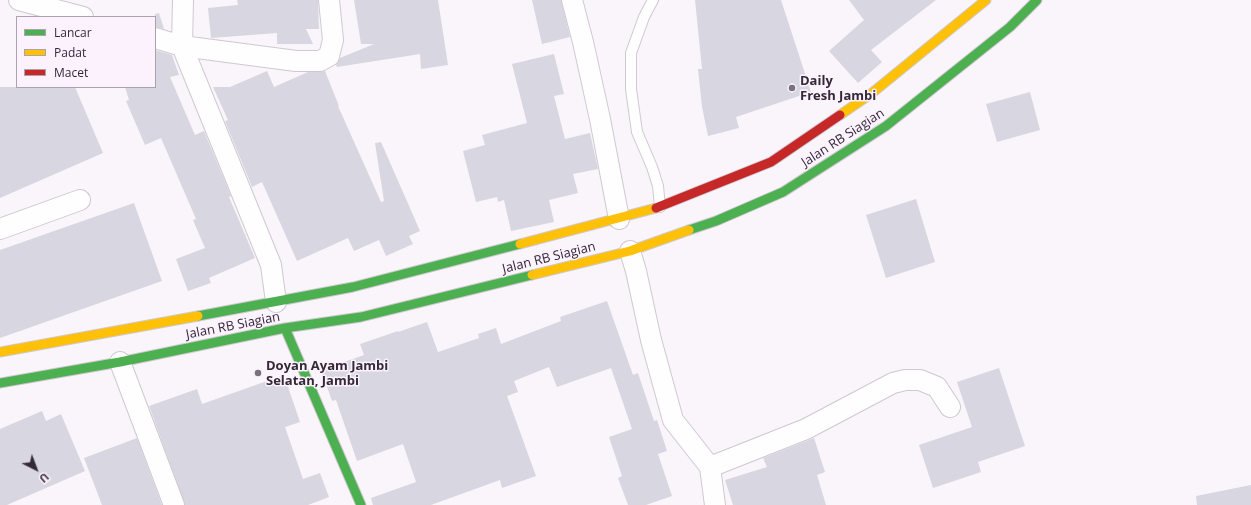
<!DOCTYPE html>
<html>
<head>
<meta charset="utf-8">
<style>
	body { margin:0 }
	#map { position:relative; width:1251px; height:505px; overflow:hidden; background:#faf5fb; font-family:"Open Sans",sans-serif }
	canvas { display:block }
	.legend { position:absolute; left:16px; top:16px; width:140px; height:72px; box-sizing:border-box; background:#fbf2fe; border:1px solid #aba2ae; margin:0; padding:5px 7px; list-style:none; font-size:12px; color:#332a36 }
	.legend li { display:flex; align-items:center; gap:8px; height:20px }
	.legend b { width:20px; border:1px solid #aba2ae }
	.north { position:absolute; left:16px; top:449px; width:40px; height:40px; -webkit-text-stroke:3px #fbf2fe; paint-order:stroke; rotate:138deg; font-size:11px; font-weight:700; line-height:16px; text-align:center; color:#332a36 }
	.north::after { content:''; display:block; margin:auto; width:14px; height:18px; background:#332a36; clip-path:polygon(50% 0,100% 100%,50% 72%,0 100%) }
</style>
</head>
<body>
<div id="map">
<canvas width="1251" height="505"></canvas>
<ul class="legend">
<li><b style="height:5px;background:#4caf50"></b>Lancar</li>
<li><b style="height:5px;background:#ffc107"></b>Padat</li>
<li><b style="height:5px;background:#c62828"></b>Macet</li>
</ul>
<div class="north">U</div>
</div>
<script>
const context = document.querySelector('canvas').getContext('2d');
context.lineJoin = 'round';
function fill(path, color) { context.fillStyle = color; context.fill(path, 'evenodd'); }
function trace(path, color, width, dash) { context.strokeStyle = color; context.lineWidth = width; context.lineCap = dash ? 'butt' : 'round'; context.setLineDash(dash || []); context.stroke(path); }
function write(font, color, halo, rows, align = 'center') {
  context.font = font + ' "Open Sans",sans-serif'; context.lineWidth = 3; context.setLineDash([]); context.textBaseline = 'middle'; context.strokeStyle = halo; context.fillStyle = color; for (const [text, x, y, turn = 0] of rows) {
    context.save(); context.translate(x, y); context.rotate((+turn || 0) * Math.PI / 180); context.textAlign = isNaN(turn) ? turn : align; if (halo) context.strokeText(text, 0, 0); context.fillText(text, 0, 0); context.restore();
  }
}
fill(new Path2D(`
	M237,0h81l1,29h-13l7,15h-36v-11l-66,5 -3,-30 30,-3z
	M354,0h84l10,65 -27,4 -1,-15 -83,13 -1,-2 4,-7 34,-14h-13z
	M532,0h29l9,37 -28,7z
	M695,0h86l30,92 -75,25 3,11 -31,8 -6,-29 -4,-38h4z
	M849,0h87l-65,50 11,12 -24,21 -29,-32 35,-31z
	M159,13l5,16 -9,-2v-13z
	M155,50l17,5 7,20 -9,2 25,58 9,-4 27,65 -2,1 26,61 -46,20 2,5 -23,8 -12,-32 29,-11 -12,-28 3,-1 -35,-81 -16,7 -19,-44 3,-1 -4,-13h30z
	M554,54l10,40 -10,2 11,43 25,-6 8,36 -25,5 5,19 -29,7 5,22 -43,9 -7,-31 -6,2 -1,-5 -21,5 -13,-51 22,-6 -3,-10 45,-12 -15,-59z
	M267,71l7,16 34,-15 17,-1 14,35h-1l43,96 3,-1 -9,-58 6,-1 39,89 -11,5 4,8 -27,12 -7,-16 -25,11 -6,-13 -51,23 -35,-79 -10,5 -27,-66 3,-1 -15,-33h17z
	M0,87h75l28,66 -103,45z
	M1030,92l10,38 -43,12 -11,-38z
	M916,199l19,63 -49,16 -20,-63z
	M134,203l28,78 -162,57v-88z
	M607,301l26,74 5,-2 16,48 3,-1 10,31 -9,3 14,42 -26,9h-18l-10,-27 4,-2 -13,-39 23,-8 -21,-61 -54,19 -8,-20 -35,14 4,11 -11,4 29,80 -34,12 -2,-8 -69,25h-58l-2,-7 45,-16 -13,-38 -46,17 -21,-61 -4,1 -11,-31 43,-15 -4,-11 38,-13v1l29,-10 11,30 41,-14 -1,-4 18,-6 5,16 60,-23 -1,-4z
	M999,368l26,78 -47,16 3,10 -48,16 -14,-43 53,-18 -15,-45z
	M284,375l16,47 -15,5 18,52 17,-6 9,24 -21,8h-123l-36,-99 48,-17 5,15z
	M42,411l4,10 15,-7 24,57 -78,34h-7v-76z
	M137,438l25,67h-60l-18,-47z
	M814,438l11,34 -8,3 9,30h-93l-8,-25 42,-13 -4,-9z
	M1251,485v20h-54l-1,-9z`), '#d8d6e0');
const lane = new Path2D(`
	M653,0l-9,17 -13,36v36l6,43 15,35 6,19 2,21`);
const street = new Path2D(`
	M19,0l64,17
	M183,0l-1,46 89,219 5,37
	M572,0l11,42 17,77 19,100
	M155,38l27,8 114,15h24l9,-5 4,-16 -4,-40
	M0,229l80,-29
	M630,251l6,20 15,69 22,80 37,47 5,38
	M120,362l54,143
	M710,467l96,-38 87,-46 12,-3h15l17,7 13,20`);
const fast = new Path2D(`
	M689,230l27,-9 67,-29 103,-66 124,-99 27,-27
	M198,316l155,-29 167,-43
	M285,328l76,177
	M0,383l120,-21 165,-34 76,-11 171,-42`);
const slow = new Path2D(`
	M840,115l32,-22 114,-93
	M520,244l136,-36
	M532,275l98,-24 59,-21
	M0,352l198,-36`);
const jam = new Path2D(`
	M656,208l115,-46 69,-47`);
trace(lane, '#cfc8d1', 12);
trace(street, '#cfc8d1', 22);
trace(fast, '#cfc8d1', 11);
trace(slow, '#cfc8d1', 11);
trace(jam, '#cfc8d1', 11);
trace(lane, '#fefefe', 10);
trace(street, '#fefefe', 20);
trace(fast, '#4caf50', 9);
trace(slow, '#ffc107', 9);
trace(jam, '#c62828', 9);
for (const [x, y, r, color] of [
	[792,88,4,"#79717b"],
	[258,373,4,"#79717b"]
]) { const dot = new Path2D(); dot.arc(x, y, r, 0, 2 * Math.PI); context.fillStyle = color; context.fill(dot); trace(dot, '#fbf2fe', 1.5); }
write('bold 13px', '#332a36', '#fbf2fe', [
	["Daily",800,81],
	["Fresh Jambi",800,96],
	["Doyan Ayam Jambi",266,366],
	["Selatan, Jambi",266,381]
], 'left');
write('13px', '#332a36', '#fbf2fe', [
	["Jalan RB Siagian",843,138,-33],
	["Jalan RB Siagian",549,258,-14],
	["Jalan RB Siagian",233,326,-11]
]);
</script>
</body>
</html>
